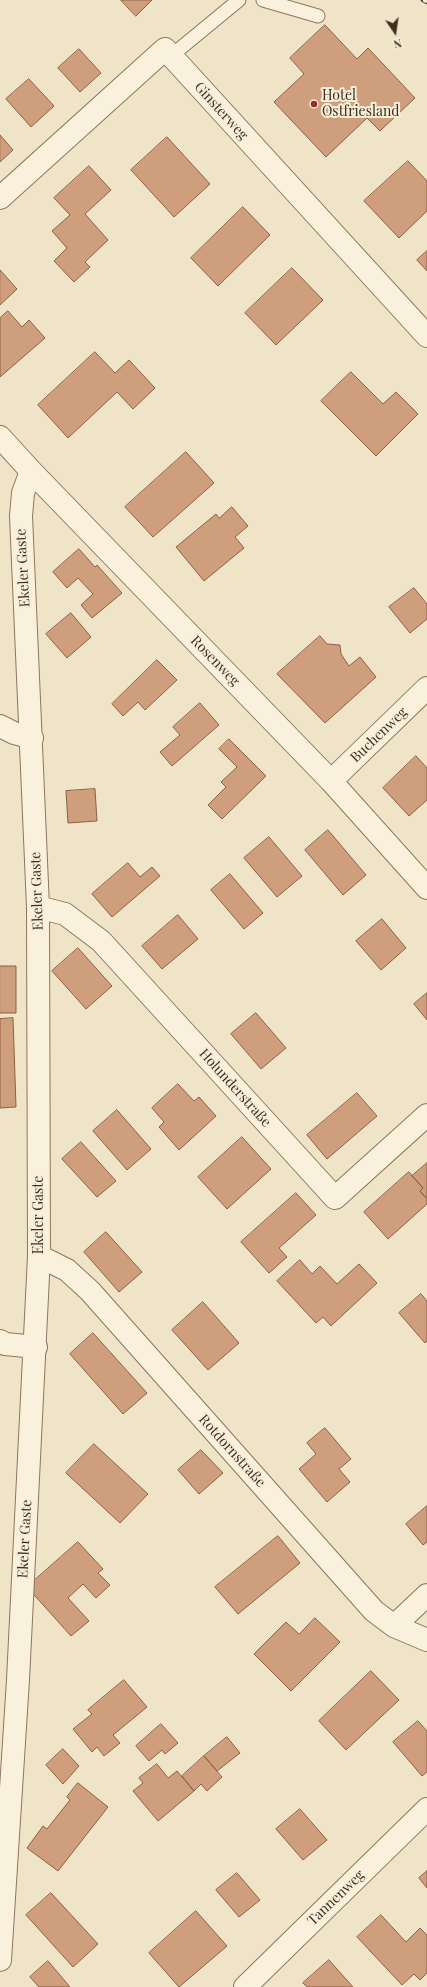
<!DOCTYPE html>
<html>
<head>
<meta charset="utf-8">
<style>
	body { margin:0 }
	#map { position:relative; width:427px; height:1987px; overflow:hidden; background:#f0e4c8; font-family:"Playfair Display",serif }
	canvas { display:block }
	.north { position:absolute; left:375px; top:12px; width:40px; height:40px; -webkit-text-stroke:3px #f7eed8; paint-order:stroke; rotate:167deg; font-size:11px; font-weight:700; line-height:16px; text-align:center; color:#3d2e20 }
	.north::after { content:''; display:block; margin:auto; width:14px; height:18px; background:#3d2e20; clip-path:polygon(50% 0,100% 100%,50% 72%,0 100%) }
</style>
</head>
<body>
<div id="map">
<canvas width="427" height="1987"></canvas>
<div class="north">N</div>
</div>
<script>
const context = document.querySelector('canvas').getContext('2d');
context.lineJoin = 'round';
function fill(path, color) { context.fillStyle = color; context.fill(path, 'evenodd'); }
function trace(path, color, width, dash) { context.strokeStyle = color; context.lineWidth = width; context.lineCap = dash ? 'butt' : 'round'; context.setLineDash(dash || []); context.stroke(path); }
function write(font, color, halo, rows, align = 'center') {
  context.font = font + ' "Playfair Display",serif'; context.lineWidth = 4; context.setLineDash([]); context.textBaseline = 'middle'; context.strokeStyle = halo; context.fillStyle = color; for (const [text, x, y, turn = 0] of rows) {
    context.save(); context.translate(x, y); context.rotate((+turn || 0) * Math.PI / 180); context.textAlign = isNaN(turn) ? turn : align; if (halo) context.strokeText(text, 0, 0); context.fillText(text, 0, 0); context.restore();
  }
}
const building = new Path2D(`
	M121,0h31l-16,16z
	M325,25l32,34 11,-11 47,50 -35,33 -13,-13 -41,39 -52,-55 30,-28 -14,-16z
	M79,49l22,24 -21,19 -22,-24z
	M29,79l25,27 -23,21 -25,-28z
	M0,135l13,15 -13,12z
	M167,137l43,47 -36,33 -43,-47z
	M408,161l19,20v30l-28,27 -35,-37z
	M89,166l22,24 -26,24 23,26 -23,22 5,5 -16,15 -20,-21 13,-13 -15,-17 18,-16 -16,-17z
	M243,207l27,28 -52,51 -27,-28z
	M427,251v20l-10,-11z
	M292,268l31,32 -47,45 -31,-32z
	M0,270l17,19 -17,16z
	M8,311l14,16 7,-7 16,18 -45,39v-59z
	M95,352l20,21 14,-13 26,28 -22,21 -16,-17 -49,46 -30,-33z
	M351,372l32,32 13,-12 22,22 -42,42 -55,-55z
	M186,452l28,31 -61,54 -28,-30z
	M232,507l16,19 -13,11 9,11 -40,33 -28,-34 40,-33 3,4z
	M79,549l16,18 2,-2 25,28 -30,25 -11,-13 12,-11 -15,-16 -11,10 -14,-16z
	M414,588l13,16v15l-17,14 -21,-26z
	M71,613l20,24 -24,21 -21,-24z
	M320,636l7,8 13,1 1,9 8,12 11,-9 16,20 -51,46 -48,-49z
	M157,660l20,20 -32,30 -7,-8 -15,14 -11,-12z
	M200,703l19,22 -47,41 -12,-14 20,-17 -7,-8z
	M229,739l37,37 -44,43 -14,-14 18,-18 -5,-5 16,-15 -18,-18z
	M416,756l11,12v32l-18,16 -26,-28z
	M95,789l2,32 -29,2 -2,-32z
	M328,830l38,45 -23,20 -38,-45z
	M269,837l33,39 -25,21 -33,-39z
	M128,863l12,14 12,-10 8,9 -48,41 -20,-23z
	M230,874l33,39 -19,16 -33,-39z
	M178,915l20,24 -36,30 -20,-23z
	M382,919l24,29 -25,22 -25,-29z
	M78,948l34,38 -26,23 -34,-38z
	M0,966h16v47h-16z
	M427,993v27l-13,-16z
	M256,1013l30,35 -25,21 -30,-35z
	M13,1018l3,89 -16,1v-89z
	M178,1084l16,17 5,-4 17,19 -37,34 -20,-23 5,-5 -12,-14z
	M357,1093l20,23 -50,43 -20,-24z
	M117,1110l34,39 -24,21 -34,-39z
	M242,1137l29,32 -44,40 -29,-32z
	M81,1142l35,39 -19,16 -35,-38z
	M427,1163v36l-7,-8 3,-3 -11,-12z
	M409,1172l14,16 -3,3 7,8v5l-39,35 -24,-27z
	M296,1193l20,22 -37,33 8,9 -18,16 -28,-31z
	M106,1232l36,40 -23,20 -35,-40z
	M300,1260l12,14 8,-8 17,18 22,-20 18,19 -46,43 -8,-9 -7,6 -39,-42z
	M421,1294l6,7v40l-2,2 -26,-30z
	M203,1302l36,41 -31,27 -36,-40z
	M93,1333l54,60 -24,21 -53,-60z
	M325,1428l26,31 -12,10 11,13 -23,20 -28,-33 17,-15 -9,-11z
	M94,1444l54,50 -28,29 -54,-50z
	M201,1450l22,23 -24,21 -21,-24z
	M427,1506v36l-4,3 -17,-21z
	M278,1536l22,27 -62,51 -23,-27z
	M78,1542l25,27 -5,4 12,12 -14,13 -13,-14 -15,14 21,23 -18,15 -44,-49z
	M315,1618l25,24 -49,49 -37,-37 32,-32 13,12z
	M371,1671l28,29 -53,50 -27,-29z
	M124,1680l23,27 -34,28 7,8 -16,13 -7,-9 -5,5 -19,-23 19,-15 -4,-4z
	M418,1721l9,10v41l-5,4 -29,-34z
	M161,1724l17,19 -13,11 -3,-4 -13,11 -13,-15z
	M227,1737l13,16 -23,18 -13,-15z
	M63,1749l16,17 -16,18 -17,-19z
	M204,1756l18,21 -15,14 -6,-7 -7,7 -12,-15z
	M157,1764l11,14 9,-7 17,20 -36,30 -25,-30 10,-8 -4,-5z
	M78,1783l30,24 -50,64 -31,-23 16,-22 4,3 23,-29 -3,-3z
	M300,1809l27,31 -24,20 -27,-31z
	M427,1871v17l-8,-10z
	M237,1873l23,27 -21,17 -23,-27z
	M51,1893l47,51 -25,23 -47,-52z
	M196,1911l31,35 -48,41 -30,-34z
	M381,1915l25,27 14,-14 7,7v38l-7,7 -6,-6 -12,11 -45,-48z
	M329,1960l24,27h-46l-4,-4z
	M48,1961l22,26h-31l-9,-10z`);
fill(building, '#cf9f7d');
trace(building, '#8d5f41', 1);
const lane = new Path2D(`
	M263,0l55,16
	M171,56l68,-56`);
const street = new Path2D(`
	M0,198l165,-149 262,287
	M0,437l31,34 300,310 96,107
	M0,726l14,7 18,5
	M331,781l96,-93
	M38,907l27,7 36,27 234,257 92,-83
	M39,1256l28,14 23,21 284,320 20,15 33,14
	M0,1341l5,3 31,3
	M394,1626l33,-31
	M0,1960l18,-280 21,-424 -1,-349 -17,-391 2,-23 8,-22
	M245,1987l182,-178`);
trace(lane, '#8d765c', 15);
trace(street, '#8d765c', 24);
trace(lane, '#faf1dc', 13);
trace(street, '#faf1dc', 22);
const rail = new Path2D(`
	M423,0l4,2`);
trace(rail, '#3d2e20', 4.5);
trace(rail, '#f7eed8', 3, [9]);
for (const [x, y, r, color] of [
	[314,104,4,"#9e2a2b"]
]) { const dot = new Path2D(); dot.arc(x, y, r, 0, 2 * Math.PI); context.fillStyle = color; context.fill(dot); trace(dot, '#f7eed8', 1.5); }
write('14px', '#3d2e20', '#f7eed8', [
	["Hotel",322,96],
	["Ostfriesland",322,112]
], 'left');
write('14px', '#3d2e20', '#f7eed8', [
	["Ginsterweg",221,111,48],
	["Ekeler Gaste",23,568,-93],
	["Rosenweg",215,661,46],
	["Buchenweg",379,735,-44],
	["Ekeler Gaste",37,891,-92],
	["Holunderstraße",235,1088,48],
	["Ekeler Gaste",39,1215,-90],
	["Rotdornstraße",232,1451,48],
	["Ekeler Gaste",25,1539,-87],
	["Tannenweg",336,1898,-44]
]);
</script>
</body>
</html>
